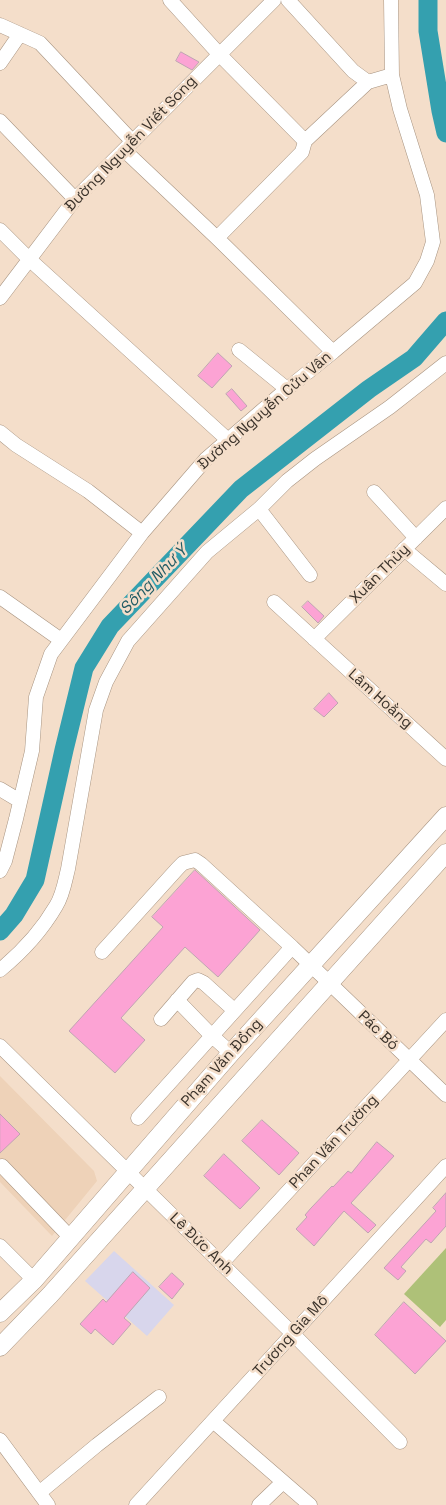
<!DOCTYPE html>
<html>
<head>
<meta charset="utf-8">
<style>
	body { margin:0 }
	canvas { display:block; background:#f4deca }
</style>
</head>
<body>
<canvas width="446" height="1505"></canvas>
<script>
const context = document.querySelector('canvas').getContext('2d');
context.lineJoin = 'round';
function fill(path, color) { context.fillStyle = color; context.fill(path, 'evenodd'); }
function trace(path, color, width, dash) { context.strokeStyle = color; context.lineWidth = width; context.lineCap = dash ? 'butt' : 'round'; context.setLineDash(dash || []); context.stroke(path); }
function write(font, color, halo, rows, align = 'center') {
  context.font = font + ' "Space Grotesk",sans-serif'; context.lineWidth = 5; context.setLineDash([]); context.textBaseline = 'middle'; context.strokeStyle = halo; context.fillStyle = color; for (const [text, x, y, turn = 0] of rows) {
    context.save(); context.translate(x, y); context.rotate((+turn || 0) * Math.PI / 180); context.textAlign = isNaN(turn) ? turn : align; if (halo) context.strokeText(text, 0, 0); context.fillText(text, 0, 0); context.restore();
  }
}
fill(new Path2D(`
	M114,1251l60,54 -27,31 -62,-55z`), '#d8d6ec');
fill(new Path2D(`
	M0,1076l94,95 3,10 -45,55 -52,-54z`), '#eed2b8');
fill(new Path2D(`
	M446,1248v72l-6,7 -36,-33z`), '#aec178');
trace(new Path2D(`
	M428,0v31l13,80 5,22
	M0,931l14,-16 21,-35 29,-130 20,-82 26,-42 131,-137 128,-100 45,-31 32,-37`), '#34a0af', 19);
const building = new Path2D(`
	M181,52l18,10 -7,8 -16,-9z
	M218,353l14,13 -20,22 -14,-12z
	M232,389l15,17 -6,5 -15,-17z
	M308,601l16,15 -6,7 -16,-16z
	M329,693l9,10 -14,14 -10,-8z
	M195,870l65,60 -42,47 -33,-30 -64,71 24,22 -30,33 -46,-42 94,-104 -11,-10z
	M0,1114l20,20 -20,19z
	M262,1120l37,33 -20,22 -37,-34z
	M377,1142l17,14 -43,47 25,22 -8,8 -24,-22 -30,35 -18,-17 11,-12 -2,-2 6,-7 21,-22 1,1 15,-16 3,2z
	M224,1154l36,34 -20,21 -36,-33z
	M446,1193v33l-15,17 -5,-4 -25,28 5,4 -8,9 -14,-12 52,-57 -3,-3z
	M133,1272l17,16 -26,30 7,6 -18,21 -18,-16 -4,5 -11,-10 23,-25 3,3z
	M172,1273l12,11 -12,15 -13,-12z
	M404,1302l42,39 -31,33 -40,-39z`);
fill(building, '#fca3d4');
trace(building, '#bfa4b2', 1);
const minor = new Path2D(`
	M170,0l49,54 86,87 -3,11 -85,86
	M288,0l65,71 15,11 24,-7
	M0,25l40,18 92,98
	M0,63l20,-29
	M0,121l75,78
	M305,141l63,-59
	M124,150l93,88 116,114
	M0,230l29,29 199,181
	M0,298l75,-99 199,-199
	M239,350l48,39
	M0,432l16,13 72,46 54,42
	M374,492l42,46
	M259,509l51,66
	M404,549l42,35
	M0,597l61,43
	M274,602l172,157
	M314,639l132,-131
	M0,789l20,12
	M0,871l5,-10 11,-42 16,-68 4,-54 15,-43 91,-121 64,-74 81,-70 46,-37 82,-69 12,-22 6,-19 -6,-47 -27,-86 -8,-34 -1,-75
	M102,952l76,-84 5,-5 12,-3 6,4 91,83 154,148
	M0,970c22,-18 42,-40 56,-64 7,-11 9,-25 12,-37l28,-159 10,-28 22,-41 79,-89 52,-43 28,-28 28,-22 75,-52 56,-44
	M177,1000l34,35 20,18
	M161,1019l32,-37 5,-2 6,3 30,27
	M0,1046l293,288 107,108
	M138,1118l154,-171
	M2,1166l68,71
	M0,1246l34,34
	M221,1264l225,-244
	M213,1421l97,84
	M0,1440l48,65
	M39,1493l58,-48 62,-48
	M136,1505l310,-339
	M259,1505l24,-23`);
const major = new Path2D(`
	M0,1313l34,-33 197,-227 215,-237
	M0,1347l50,-52 396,-442`);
trace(minor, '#a89481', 15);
trace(major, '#a89481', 19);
trace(minor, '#fff', 14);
trace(major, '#fff', 18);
write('15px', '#3a322a', '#f4deca', [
	["Đường Nguyễn Viết Song",131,144,-46],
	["Đường Nguyễn Cửu Vân",265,411,-41],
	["Xuân Thủy",380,574,-45],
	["Lâm Hoằng",380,699,42],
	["Pác Bó",378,1031,44],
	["Phạm Văn Đồng",222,1063,-48],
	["Phan Văn Trường",334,1142,-47],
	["Lê Đức Anh",201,1244,44],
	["Trương Gia Mô",291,1336,-48]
]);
write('italic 16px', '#235c65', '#f4deca', [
	["Sông Như Ý",154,580,-46]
]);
</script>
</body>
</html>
